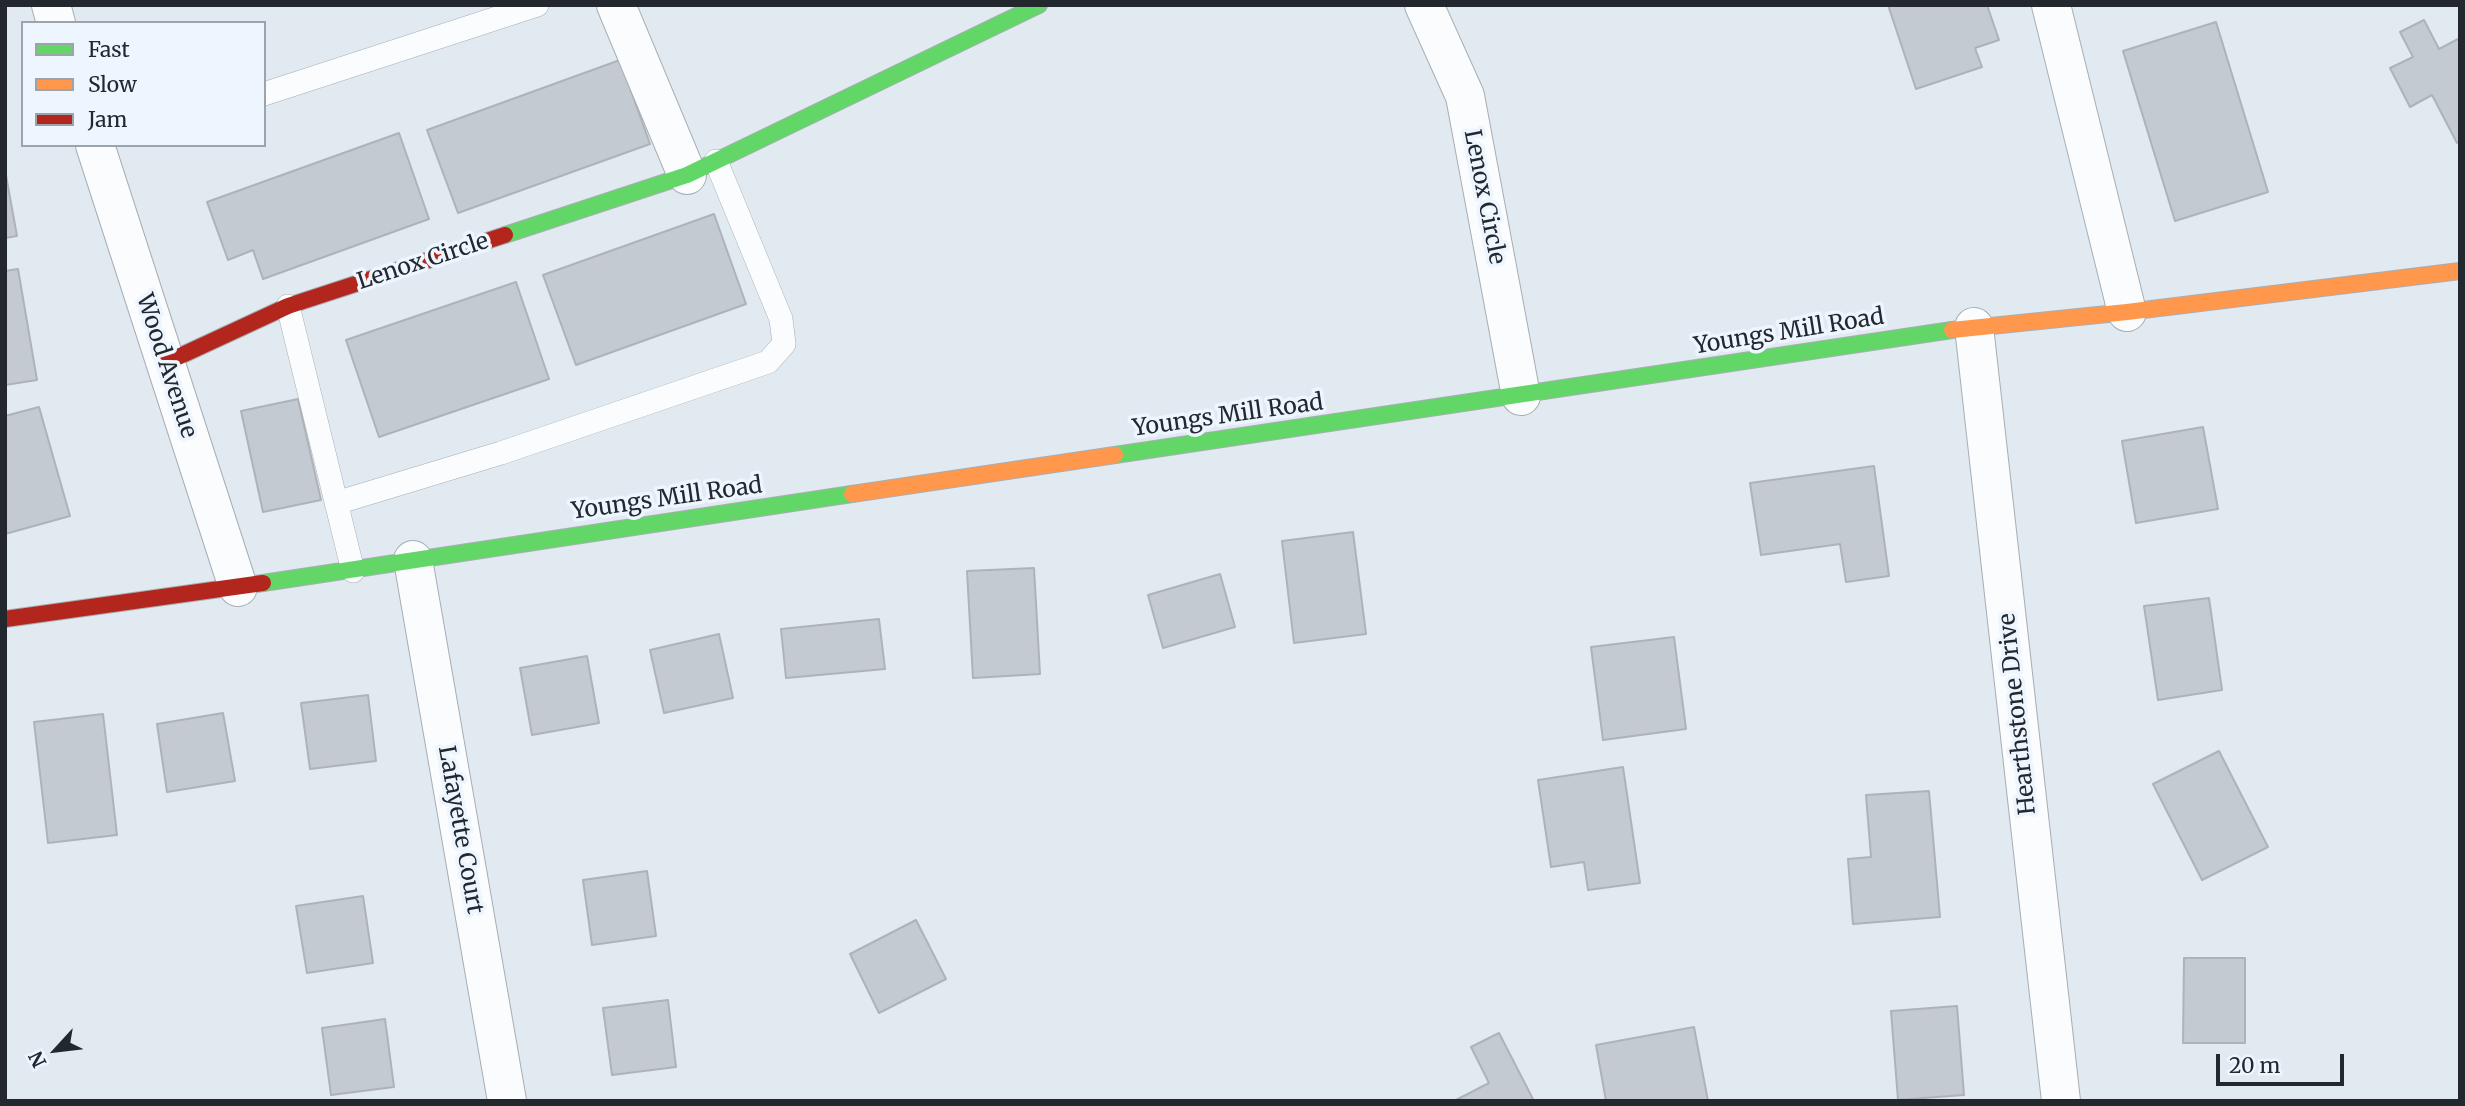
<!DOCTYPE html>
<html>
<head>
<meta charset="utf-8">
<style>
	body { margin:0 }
	#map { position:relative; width:2465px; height:1106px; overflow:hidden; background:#e1e9f1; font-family:Merriweather,serif }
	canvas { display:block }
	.frame { position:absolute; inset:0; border:7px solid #23282e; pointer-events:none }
	.legend { position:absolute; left:21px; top:21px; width:245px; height:126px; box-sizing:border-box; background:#edf5ff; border:2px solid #9ca3ab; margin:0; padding:9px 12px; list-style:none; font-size:21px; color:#23282e }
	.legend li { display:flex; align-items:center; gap:14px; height:35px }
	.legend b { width:35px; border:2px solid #9ca3ab }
	.north { position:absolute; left:21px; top:1015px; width:70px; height:70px; -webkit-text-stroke:5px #edf5ff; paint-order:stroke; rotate:243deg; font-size:19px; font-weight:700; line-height:28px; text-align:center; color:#23282e }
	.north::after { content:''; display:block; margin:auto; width:24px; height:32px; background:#23282e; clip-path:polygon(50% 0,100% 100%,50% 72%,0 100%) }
	.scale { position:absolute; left:2216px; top:1054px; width:128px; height:32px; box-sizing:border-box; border:4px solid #23282e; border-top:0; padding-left:9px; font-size:21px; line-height:24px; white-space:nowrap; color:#23282e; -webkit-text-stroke:5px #edf5ff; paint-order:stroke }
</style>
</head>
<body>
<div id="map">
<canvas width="2465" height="1106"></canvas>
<div class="frame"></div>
<ul class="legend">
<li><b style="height:9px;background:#63d668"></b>Fast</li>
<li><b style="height:9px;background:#ff974d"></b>Slow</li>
<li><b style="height:9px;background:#b3261e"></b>Jam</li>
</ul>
<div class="north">N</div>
<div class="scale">20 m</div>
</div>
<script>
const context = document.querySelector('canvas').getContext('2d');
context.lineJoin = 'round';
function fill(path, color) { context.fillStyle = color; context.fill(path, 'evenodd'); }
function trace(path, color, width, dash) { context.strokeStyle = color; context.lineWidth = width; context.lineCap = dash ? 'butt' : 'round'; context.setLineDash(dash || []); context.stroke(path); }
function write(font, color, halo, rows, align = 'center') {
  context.font = font + ' Merriweather,serif'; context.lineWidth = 7; context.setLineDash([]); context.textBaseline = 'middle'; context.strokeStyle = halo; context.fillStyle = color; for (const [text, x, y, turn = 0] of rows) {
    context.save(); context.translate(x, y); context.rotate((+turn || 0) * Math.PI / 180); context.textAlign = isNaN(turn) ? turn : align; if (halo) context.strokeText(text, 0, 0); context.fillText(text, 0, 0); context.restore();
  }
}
const building = new Path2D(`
	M1888,5h99l12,35 -24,8 7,19 -66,22z
	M2424,20l15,29 21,-11v103l-3,2 -25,-48 -22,12 -20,-39 23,-11 -13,-25z
	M2216,22l52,170 -93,29 -52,-170z
	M620,60l30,84 -192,69 -31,-83z
	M399,133l30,86 -166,60 -10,-29 -25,10 -21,-58z
	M5,170l12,66 -12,2z
	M714,214l32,90 -170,61 -33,-90z
	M18,269l19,111 -32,5v-114z
	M516,282l33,97 -170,58 -33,-97z
	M298,399l23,101 -58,12 -22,-101z
	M39,407l31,109 -65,18v-118z
	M2203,427l15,82 -82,14 -14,-82z
	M1874,466l15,110 -43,6 -6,-38 -79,11 -11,-72z
	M1353,532l13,102 -72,9 -12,-102z
	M1034,568l6,106 -67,4 -6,-107z
	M1220,574l15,53 -72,21 -15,-53z
	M2209,598l13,92 -64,10 -14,-94z
	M879,619l6,50 -99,9 -5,-49z
	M719,634l14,64 -69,15 -14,-63z
	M1674,637l12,92 -83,11 -12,-93z
	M587,656l12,67 -67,12 -12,-67z
	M368,695l8,66 -66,8 -9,-66z
	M223,713l12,68 -68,11 -10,-68z
	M103,714l14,121 -69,8 -14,-121z
	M2219,751l49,96 -66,33 -49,-96z
	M1623,767l17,116 -52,7 -4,-28 -33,5 -13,-87z
	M1929,791l11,126 -87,7 -5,-65 23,-2 -5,-62z
	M647,871l9,65 -64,9 -9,-65z
	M363,896l10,67 -66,10 -11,-67z
	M916,920l30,59 -67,34 -29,-59z
	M2184,958h61v85h-62z
	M668,1000l8,67 -64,8 -9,-67z
	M1957,1006l7,89 -66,5 -7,-89z
	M385,1019l9,68 -63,8 -9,-67z
	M1694,1027l14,74h-102l-10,-56z
	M1499,1033l35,68h-80l35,-18 -18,-36z`);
fill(building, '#c4cad1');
trace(building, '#adb3b9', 2);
const lane = new Path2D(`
	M264,94l273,-89
	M288,306l65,265
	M336,503l165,-50 267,-91 16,-18 -3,-25 -65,-158`);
const street = new Path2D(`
	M51,5l5,18
	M616,5l71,170
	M1424,5l41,91 56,300
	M2051,5l76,307
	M95,145l143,442
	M1974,327l87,774
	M413,560l94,541`);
const fast = new Path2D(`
	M505,235l182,-60 352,-170
	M1115,455l837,-125
	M263,583l589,-89`);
const slow = new Path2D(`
	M1952,330l175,-18 333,-41
	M852,494l263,-39`);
const jam = new Path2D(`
	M165,363l123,-57 217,-71
	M5,619l258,-36`);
trace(lane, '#a8aeb4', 24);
trace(street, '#a8aeb4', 40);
trace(fast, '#a8aeb4', 18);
trace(slow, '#a8aeb4', 18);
trace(jam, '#a8aeb4', 18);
trace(lane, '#fafcfd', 23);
trace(street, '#fafcfd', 38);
trace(fast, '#63d668', 16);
trace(slow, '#ff974d', 16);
trace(jam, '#b3261e', 16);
write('23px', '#23282e', '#edf5ff', [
	["Lenox Circle",1484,197,79],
	["Lenox Circle",423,262,-18],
	["Youngs Mill Road",1789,332,-9],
	["Wood Avenue",166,366,72],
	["Youngs Mill Road",1228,416,-8],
	["Youngs Mill Road",667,499,-8],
	["Hearthstone Drive",2018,714,-96],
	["Lafayette Court",460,830,80]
]);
</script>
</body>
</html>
